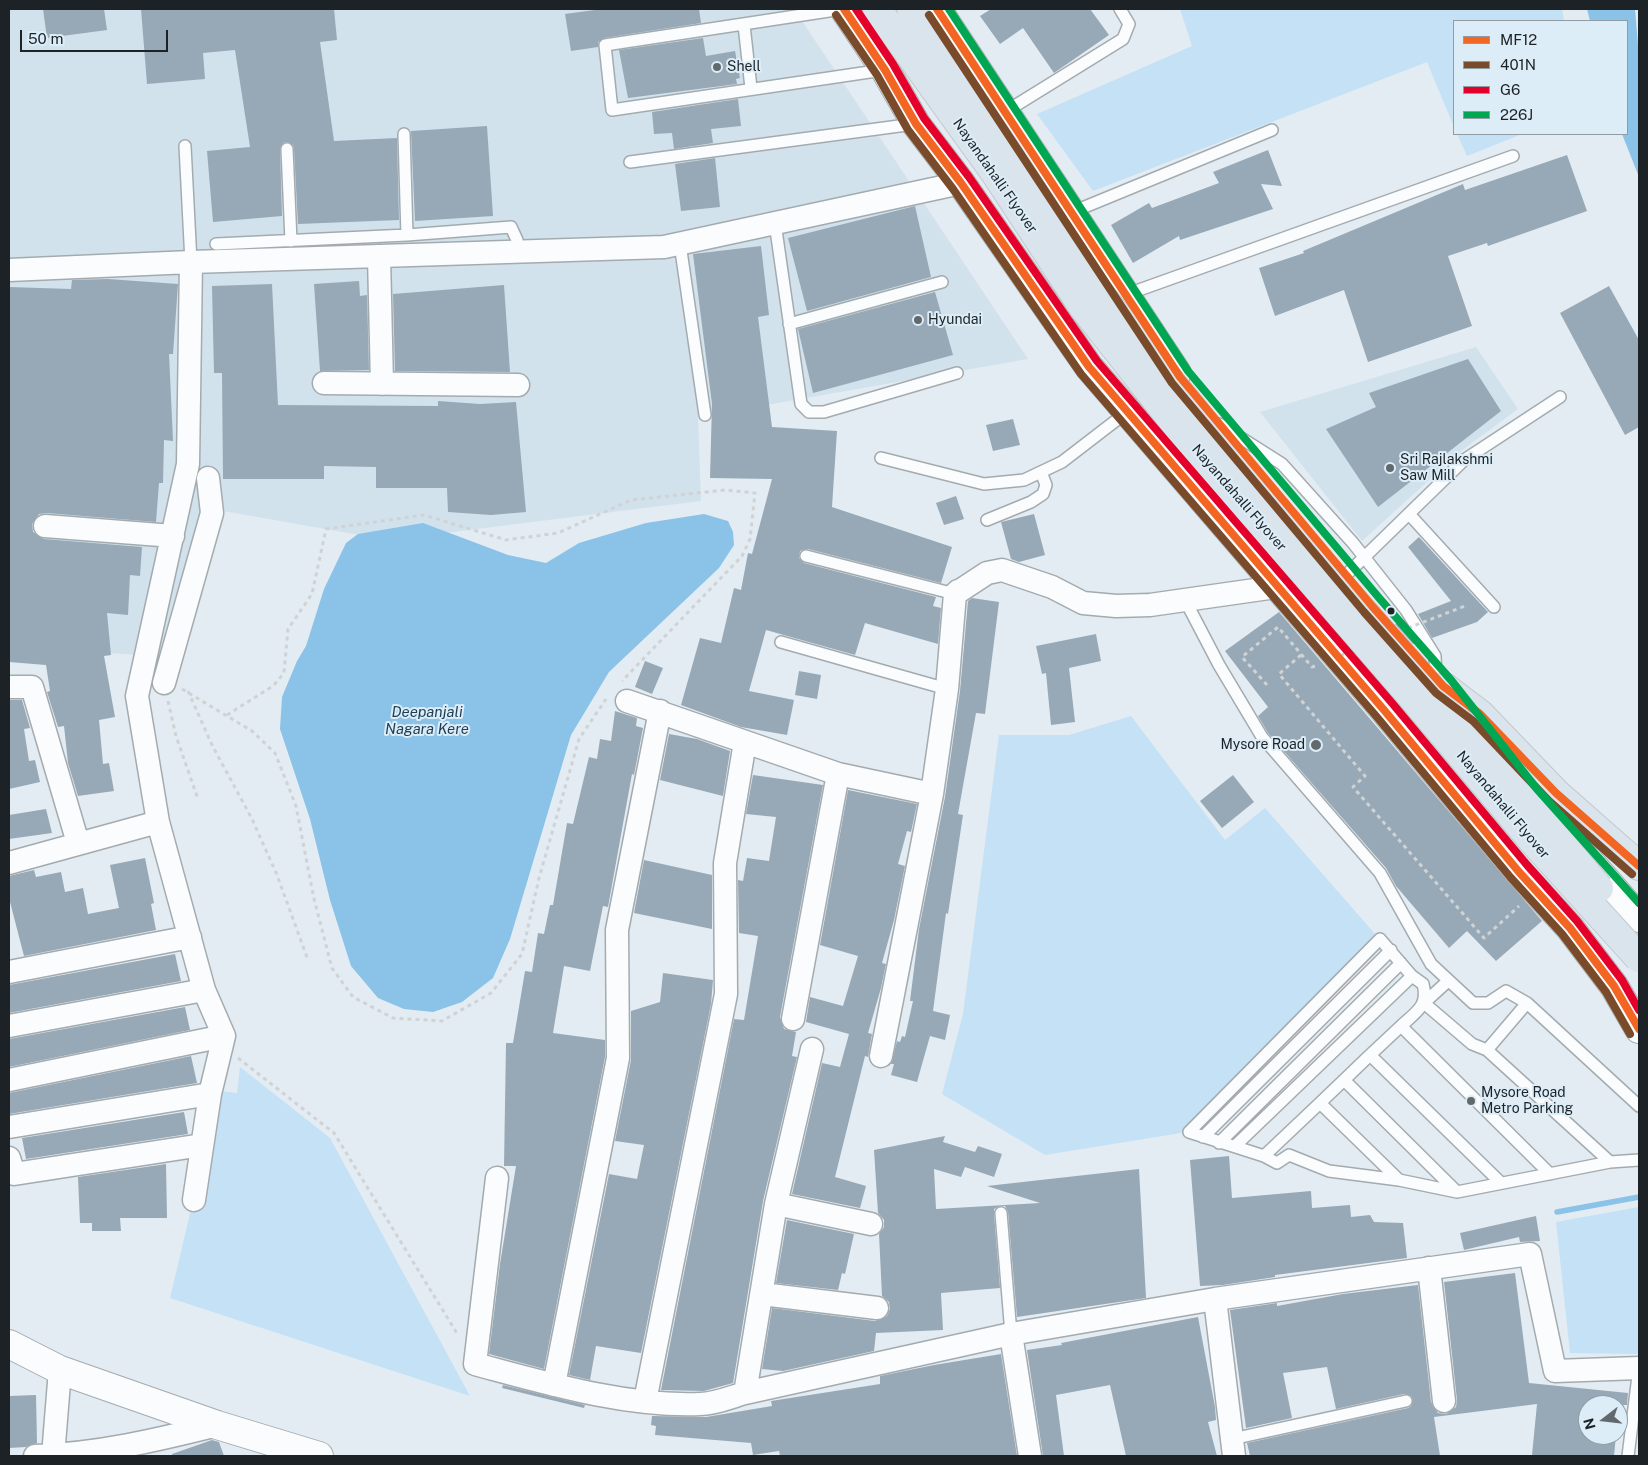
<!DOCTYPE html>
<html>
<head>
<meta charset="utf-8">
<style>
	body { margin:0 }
	#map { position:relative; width:1648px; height:1465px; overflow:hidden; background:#e3ecf2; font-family:"Public Sans",sans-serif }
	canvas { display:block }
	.frame { position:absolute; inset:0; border:10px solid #1c2226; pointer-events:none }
	.legend { position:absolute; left:1453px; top:20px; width:175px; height:115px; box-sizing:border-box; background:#ddedf8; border:1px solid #909ca4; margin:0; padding:6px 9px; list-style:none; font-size:15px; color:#1c2226 }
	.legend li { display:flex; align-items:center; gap:10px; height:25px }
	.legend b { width:25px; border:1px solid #909ca4 }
	.north { position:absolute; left:1578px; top:1395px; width:50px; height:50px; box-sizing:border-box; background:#ddedf8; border:1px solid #909ca4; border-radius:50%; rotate:254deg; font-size:14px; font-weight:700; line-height:20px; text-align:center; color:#1c2226 }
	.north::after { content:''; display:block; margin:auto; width:18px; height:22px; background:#62696d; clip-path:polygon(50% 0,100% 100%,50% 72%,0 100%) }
	.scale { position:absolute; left:20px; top:30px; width:148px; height:22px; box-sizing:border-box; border:2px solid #1c2226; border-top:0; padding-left:6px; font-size:15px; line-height:18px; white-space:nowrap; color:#1c2226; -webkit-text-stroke:4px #ddedf8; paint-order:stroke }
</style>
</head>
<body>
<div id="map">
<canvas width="1648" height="1465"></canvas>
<div class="frame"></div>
<ul class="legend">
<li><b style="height:6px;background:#f26522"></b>MF12</li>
<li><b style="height:6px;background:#7a4b2a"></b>401N</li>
<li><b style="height:6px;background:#e4002b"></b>G6</li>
<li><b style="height:6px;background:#00a651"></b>226J</li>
</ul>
<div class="north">N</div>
<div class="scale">50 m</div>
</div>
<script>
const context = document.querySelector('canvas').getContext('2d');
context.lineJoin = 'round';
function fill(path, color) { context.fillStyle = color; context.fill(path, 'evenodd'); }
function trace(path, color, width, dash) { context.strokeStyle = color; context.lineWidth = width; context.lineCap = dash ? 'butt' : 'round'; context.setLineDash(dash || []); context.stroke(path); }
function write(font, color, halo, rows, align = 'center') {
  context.font = font + ' "Public Sans",sans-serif'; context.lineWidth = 4; context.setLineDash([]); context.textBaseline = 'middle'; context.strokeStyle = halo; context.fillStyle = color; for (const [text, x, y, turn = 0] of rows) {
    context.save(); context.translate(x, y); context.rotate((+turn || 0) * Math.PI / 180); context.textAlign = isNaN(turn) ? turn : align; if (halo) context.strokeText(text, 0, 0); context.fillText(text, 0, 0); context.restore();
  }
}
fill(new Path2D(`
	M9,9h785l234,350 -330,58 3,84 -313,39 -165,-29 -56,146 -158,-11z
	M1476,347l42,62 -57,42 -99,90 -102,-129z`), '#d1e2ed');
fill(new Path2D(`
	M1180,9h382l2,12h-110v106l-27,-65 -334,129 -56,-77 155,-68z
	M1457,134h65l-55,22z
	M1131,716l94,124 40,-32 110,126 -194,199 -136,22 -103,-61 21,-80 36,-279h70z
	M240,1067l90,71 140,258 -300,-98 49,-207 18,2z
	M1639,1207v147l-69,-1 -14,-131z`), '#c5e1f5');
fill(new Path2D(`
	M1587,9h48l4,48v120l-17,-43h5v-113h-37z
	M704,514l24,7 5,11 1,13 -15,23 -110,104 -38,63 -61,204 -17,39 -31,24 -29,10 -29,-3 -26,-11 -27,-32 -21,-66 -20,-81 -30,-90 2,-32 15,-36 9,-15 18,-57 22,-46 12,-9 65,-11 85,32 38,8 33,-20 67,-20z`), '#8ac2e8');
trace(new Path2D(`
	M1557,1212l82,-15`), '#8ac2e8', 5.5);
fill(new Path2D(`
	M43,9h61l3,21 -60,8z
	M141,9h193l3,31 -17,2 14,99 63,-3 2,82 -101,4 -4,-75 -1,-4 -6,-3 -4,1 -3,6 2,67 -69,6 -6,-71 43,-4 -15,-97 -32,3 2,26 -58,5z
	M602,9h97l2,14 -97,15 -6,4v5l-27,4 -6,-37z
	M991,9h99l19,26 -55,38 -31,-45 -23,16 -20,-28z
	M703,38l3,18 29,-5 5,27 -4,1 1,5 -109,14 -9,-48z
	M738,99l3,27 -30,3 2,14 -39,6 -2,-16 -18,1 -2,-22z
	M487,126l6,90 -78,5 -4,-90z
	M1268,150l14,36 -21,-2 12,25 -93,31 -1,-4 -46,27 -22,-38 38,-22 3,5 67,-25 -6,-11z
	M1567,155l20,56 -99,35 -1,-3 -39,13 24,70 -104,36 -24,-72 -69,26 -16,-48 45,-15 -1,-2 160,-67 2,6z
	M715,158l5,49 -39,4 -6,-47z
	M915,206l16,71 -124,34 -19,-73z
	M761,246l8,69 -11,2 14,110 65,4 -5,76 120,40 -11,36 -133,-34 -8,2 -1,7 5,5 132,34 -3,9 8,2 -3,36 -73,-21 -10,32 -89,-25 -17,61 45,9 -7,35 -46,-8 -60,-22 19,-67 21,5 13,-55 7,2 7,-37 4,1 20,-75 -62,-1 2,-74 -19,-150z
	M108,279l70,5 -5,70h-4l4,87 -9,-1 -1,43h-4l-3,39 -110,-9 -7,1 -7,10 1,8 11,7 98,8 -2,29 -10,-1 -2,40 -21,-2 4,42 -7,1 11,61 -16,3 4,44 6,-1 5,28 -36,5 -10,-33 -4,-37 -6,1 -11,-35 3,-1 -4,-26 -37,-3v-375l62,2 1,-9z
	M359,281l1,15 7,-1 2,75 -49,1 -6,-87z
	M272,284l6,121 160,1v-5l42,3 36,-2 10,110 -35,3 -43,-3 -1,-24h-71v-21l-52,-1v13h-101l-1,-106h-8l-2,-87z
	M504,285l6,87 -115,-1 -2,-77z
	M1609,286l30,54v87l-14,8 -65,-122z
	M935,292l18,63 -140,38 -15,-64z
	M1468,359l33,52 -123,96 -52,-78 50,-22 -7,-14z
	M1013,419l7,26 -27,6 -7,-26z
	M956,496l8,23 -20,6 -8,-22z
	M1034,514l11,41 -26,7 -8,-3 -10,-37z
	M1419,537l69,75 -11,10 -45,16 -14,-24 33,-13 -43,-54z
	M972,598l27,4 -14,112 -9,-1 -18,101 5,1 -15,99 -2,-1 -13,98 17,4 -5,25 -15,-4 -13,46 -26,-7 3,-11h-3l6,-23 3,1 2,-6 3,1 8,-36h-3l9,-72 26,-132 15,-106 8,-90z
	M1279,612l263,309 -46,40 -29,-30 -18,17 -53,-62 -10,-18 -118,-135 -10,-17 10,-9 -43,-56z
	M1404,620l14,23 -5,1 -18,-20z
	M1096,634l5,27 -32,7 6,54 -24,3 -5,-52 -4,1 -6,-28z
	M645,661l18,7 -11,26 -17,-7z
	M799,671l22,4 -4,24 -22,-4z
	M9,700h13l8,28 -6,1 5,32 6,-1 5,22 -31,7z
	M615,711l22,7 -1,8 7,2 -9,47 -2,-1 -24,133 -5,-1 -13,65 -26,-5 -11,67 52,7v17l-61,312 -55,-15 11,-90 16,-98h-12l2,-123h7l12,-72 7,1 6,-39 6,1 6,-29h3l14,-82 6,1 16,-67 8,2 3,-20 11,2z
	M669,734l28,5 33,12 -7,45 -63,-16z
	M753,775l70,10 -43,232 4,12 12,3 -4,24 5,1 -34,144 -30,182 -29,8 -43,-1 73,-371 10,1 14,-84 -19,-3 -1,-53 5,1 4,-23 22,3 7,-44 -30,-3z
	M1233,775l21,27 -32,26 -22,-27z
	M848,790l69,14 -6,28 -4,-1 -9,33 7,2 -11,54 -12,43 4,1 -5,24 -13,45 4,1 -4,23 -3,-1 -30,121 31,9 -6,22 -68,-14 30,-131 18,4 9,-33 -43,-12 4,-25 33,9 15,-50 -38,-11z
	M46,809l6,24 -43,6v-24z
	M145,858l9,45 -3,1 5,26 -132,26 -15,-58v-22l25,-6 2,7 25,-5 4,20 18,-4 5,26 31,-6 -9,-43z
	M644,860l68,15v54l-78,-16z
	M175,954l6,27 -172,32v-28z
	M663,973l50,7 -2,24 -70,349 -45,-7 -6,34 -21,-5 40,-201 28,5 7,-34 -29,-4 16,-81v-49l29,-9z
	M185,1007l5,23 -181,37v-28z
	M191,1056l6,27 -188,31v-21z
	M184,1112l4,22 -162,25 -4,-21z
	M945,1136l-2,6 32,10 3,-6 24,8 -8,23 -29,-10 -4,10 -27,-8 2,40 104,-6 -53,-17 152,-17 7,129 -129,19 -9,-105 -3,-6h-5l-6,3v5l6,74 -59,5 2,37 -67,3 -2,18 -91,20 -21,-2 10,-61 103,13 12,-5 3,-7 -1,-7 -7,-6 -3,-62 5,-7v-7l-6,-7 -4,-63z
	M1229,1156l3,42 79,-7 1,17 38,-3 1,12 19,-2 4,7 29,1 4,35 -132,17v2l-52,8 -23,1 -10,-126z
	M166,1164l1,54h-47l1,13h-29v-8h-12l-2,-46z
	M1536,1216l4,25 -20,1 -1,-5 -55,13 -4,-17z
	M787,1220l67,14 -9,40 -3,-1 -4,17 -62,-7z
	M1515,1273l14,110 99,10 -1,12h-39v30h28l-2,21 -82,-1 5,-51 -103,13 6,39h-190l-3,-13 161,-35 3,-2 2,-6 -2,-4 -7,-2 -68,15 -9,-42 -44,6 9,45 -46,10 -16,-118 47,-7v3l66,-12 75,-9 13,117 7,11 8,1 10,-7 1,-7 -13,-118z
	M1198,1317l17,90 1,13 -8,2 9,34h-91l-16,-71 -54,10 8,61h-21l-16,-106 35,-5 -1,-2z
	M1001,1354l16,102h-237l-1,-5 -26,4 -2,-12 -96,-8 1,-9 -5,-1 1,-9 54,1 66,-11 -1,-5 109,-17v-8l54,-11z
	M503,1385l82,20 -1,3 -82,-20z
	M36,1395l1,48 -11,4 -17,1v-52z
	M212,1440l7,2 5,14h-52v-2z`), '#97a9b6');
const service = new Path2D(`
	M842,9l-237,36 7,65 271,-40
	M744,25l7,63
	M1005,112l118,-73 6,-15 -9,-15
	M404,134l3,101
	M185,146l6,116
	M287,149l4,92
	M630,162l284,-38
	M1070,213l202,-83
	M775,223l26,181 8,8h15l133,-39
	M216,244l191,-9 104,-8 6,13v12
	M680,244l25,171
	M1125,295l388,-139
	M789,324l153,-42
	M1219,424l63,40 71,79 53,67 29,46 1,23
	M881,458l103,26 40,-4 38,-18 65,-50
	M1409,514l85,93
	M987,520l44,-18 12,-8 3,-9 -5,-13
	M806,556l149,38
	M1346,575l118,-115 96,-63
	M1185,600l34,65 43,72 118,136 51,91 42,39h15l18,-12 21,12 112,103
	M781,642l166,47
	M1448,981l-24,22 48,41 15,6 123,112
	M1401,1026l-31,29 130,127
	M1487,1050l40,-47
	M1370,1055l-26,25 113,112
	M1344,1080l-24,23 79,77
	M1320,1103l-56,53 13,7 12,-8 40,16 70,9 58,12 153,-30 29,-2
	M1203,1137l188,-187
	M1219,1143l182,-180
	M1235,1146l177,-170
	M1264,1156l-75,-24 191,-193 32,37 11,8c6,22 -7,28 -22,42l149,148
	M1001,1213l10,121
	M1232,1439l174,-38
	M1628,1456l11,-88`);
const minor = new Path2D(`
	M379,256l3,128
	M191,262l-3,202 -51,232 21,126 46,168 20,46 -14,58 -16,106
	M9,270l182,-8 473,-15 297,-64
	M324,383l194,2
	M45,526l128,10
	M955,594l32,-21 15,-3 50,17 31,16 33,3 34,-1 126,-18
	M164,683l48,-170 -4,-35
	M9,687h23l46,156
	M627,701l211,73 94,20
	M9,863l149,-41
	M9,972l181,-35
	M793,1019l45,-245
	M9,1026l195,-36
	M881,1056l51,-262 15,-105 8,-95 3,-3
	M9,1080l215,-44
	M9,1127l201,-33
	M9,1158l5,16 188,-29
	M497,1178l-22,186c71,19 151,43 225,40 15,0 31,-7 45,-11l266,-59 204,-35 315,-45 25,117 84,-3
	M776,1204l95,20
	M1429,1268l15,133
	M762,1294l115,14
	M1215,1299l19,157
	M1011,1334l19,122
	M554,1385l64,-327 -1,-128 43,-219
	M745,1393l31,-189 36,-155
	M645,1401l81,-407 -1,-131 20,-121
	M35,1456c63,-2 122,-16 182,-31
	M53,1456l7,-86`);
const tertiary = new Path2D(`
	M844,9l41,61 31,54 45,59 128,184 295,343 135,162 51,56 44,58 25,43
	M937,9l240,364
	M1588,860l51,58
	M9,1344l51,26 157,55 102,31`);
const trunk = new Path2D(`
	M877,9l118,164 88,134
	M911,9l101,148 88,137
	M1443,686l37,28 76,79 83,73`);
trace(service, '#a4abaf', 14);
trace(minor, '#a4abaf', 25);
trace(tertiary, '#a4abaf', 30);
trace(trunk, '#c3c7cb', 30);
trace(new Path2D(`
	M1301,655l-22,19 86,102 -12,11 131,151 35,-32
	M1267,685l-25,-28 36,-30 34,40 3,-1
	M182,689l70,42 23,22 21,53 18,93 18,69 21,29 40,21 49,3 49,-28 31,-39 17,-76 40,-139 27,-40
	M188,691l24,54 40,74 25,56 31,85
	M168,701l8,35 22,63
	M227,715l46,-29 11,-13 4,-44 24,-35 14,-65 98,-14 82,25 52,-7 73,-33 94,-10 30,3 -5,46 -8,17 -120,125
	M238,1058l96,75 124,202`), '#d0d3d5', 3, [4, 4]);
trace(service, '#fbfcfd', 11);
trace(minor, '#fbfcfd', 22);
trace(tertiary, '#fbfcfd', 28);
trace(trunk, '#dae4ec', 28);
const trunkBridge = new Path2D(`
	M1100,294l185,229 137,155 177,210
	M1083,307l101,128 228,262 119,142 108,119`);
trace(trunkBridge, '#c3c7cb', 30, []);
trace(new Path2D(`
	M1408,628l57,-22
	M1327,661l17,-7`), '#d0d3d5', 3, [4, 4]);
trace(trunkBridge, '#dae4ec', 28);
trace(new Path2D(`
	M844,9l41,61 31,54 45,59 128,184 295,343 135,162 51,56 44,58 25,43
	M937,9l243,368 192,229 71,80 37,28 76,79 83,73`), '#f26522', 8);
trace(new Path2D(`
	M836,15l41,60 31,55 45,59 128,185 295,342 135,162 51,56 44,58 24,42
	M929,15l243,368 192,229 72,81 37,28 76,80 83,73`), '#7a4b2a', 8);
trace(new Path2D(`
	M856,9l37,55 31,54 45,59 128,184 295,342 135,162 50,56 45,59 17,30`), '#e4002b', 8);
trace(new Path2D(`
	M949,9l239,362 192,228 71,81 86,109 102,114`), '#00a651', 8);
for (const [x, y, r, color] of [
	[717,67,5,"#62696d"],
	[918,320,5,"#62696d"],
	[1390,468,5,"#62696d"],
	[1391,611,4.5,"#1c2226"],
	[1316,745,6,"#62696d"],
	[1471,1101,5,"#62696d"]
]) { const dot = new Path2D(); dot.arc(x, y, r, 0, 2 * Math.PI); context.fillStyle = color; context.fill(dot); trace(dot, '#ddedf8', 2); }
write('14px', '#1c2226', '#ddedf8', [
	["Shell",727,67],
	["Hyundai",928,320],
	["Sri Rajlakshmi",1400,460],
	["Saw Mill",1400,476],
	["Mysore Road",1305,745,"right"],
	["Mysore Road",1481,1093],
	["Metro Parking",1481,1109]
], 'left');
write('14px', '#1c2226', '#ddedf8', [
	["Nayandahalli Flyover",995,176,55],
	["Nayandahalli Flyover",1239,498,49],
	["Nayandahalli Flyover",1503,805,50]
]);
write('italic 15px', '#1c3d53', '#ddedf8', [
	["Deepanjali",427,712],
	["Nagara Kere",427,729]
]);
</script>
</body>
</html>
